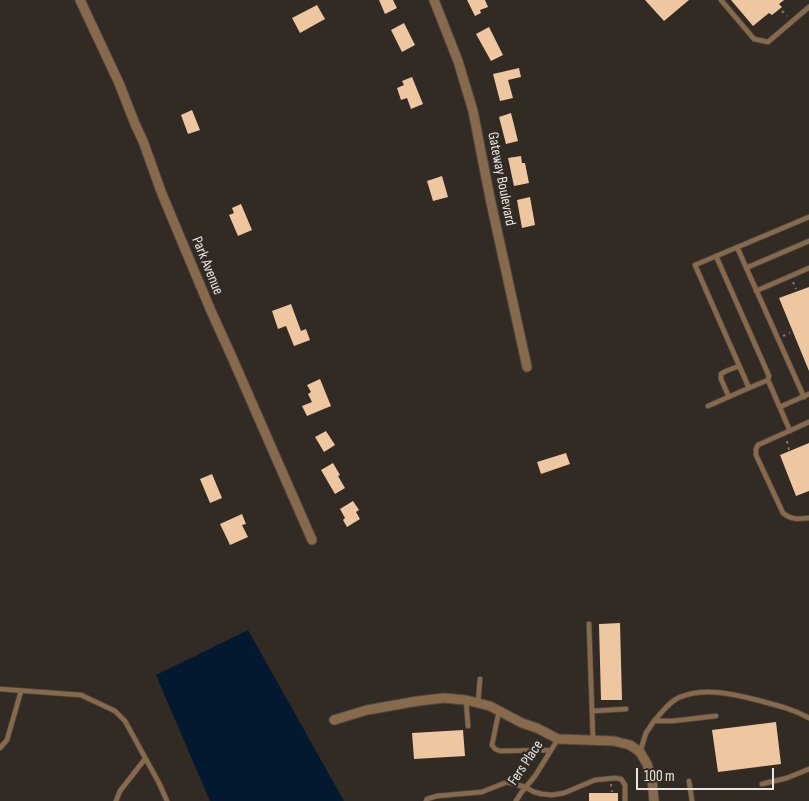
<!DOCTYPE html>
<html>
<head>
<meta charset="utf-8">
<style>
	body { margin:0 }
	#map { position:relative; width:809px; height:801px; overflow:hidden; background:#322b24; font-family:"Sofia Sans Condensed",sans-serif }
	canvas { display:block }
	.scale { position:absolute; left:636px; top:768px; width:138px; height:22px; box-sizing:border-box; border:2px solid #ebe6e2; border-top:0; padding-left:6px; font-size:15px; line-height:18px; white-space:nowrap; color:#ebe6e2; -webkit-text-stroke:4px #322b24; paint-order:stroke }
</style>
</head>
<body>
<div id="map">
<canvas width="809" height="801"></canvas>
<div class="scale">100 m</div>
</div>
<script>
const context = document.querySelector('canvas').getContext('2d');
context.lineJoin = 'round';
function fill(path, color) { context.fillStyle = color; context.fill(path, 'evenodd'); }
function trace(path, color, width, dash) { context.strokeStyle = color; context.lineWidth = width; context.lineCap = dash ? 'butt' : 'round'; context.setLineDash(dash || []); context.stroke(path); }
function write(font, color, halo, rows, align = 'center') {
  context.font = font + ' "Sofia Sans Condensed",sans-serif'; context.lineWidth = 5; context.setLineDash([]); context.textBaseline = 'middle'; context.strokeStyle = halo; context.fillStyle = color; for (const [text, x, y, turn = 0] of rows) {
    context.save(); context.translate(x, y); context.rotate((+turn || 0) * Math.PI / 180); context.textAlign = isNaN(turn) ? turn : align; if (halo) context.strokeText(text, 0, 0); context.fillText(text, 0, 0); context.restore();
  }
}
fill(new Path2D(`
	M248,630l96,171h-134l-54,-126z`), '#02192f');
fill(new Path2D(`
	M379,0h14l4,8 -12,6z
	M467,0h18l3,7 -8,3 1,3 -6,3z
	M645,0h44l-25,21z
	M731,0h53l-5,4 3,3 -10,8 -3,-2 -16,13z
	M317,5l8,14 -25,14 -8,-15z
	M404,23l11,22 -13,7 -11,-22z
	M489,27l14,28 -12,6 -15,-27z
	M519,68l2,9 -13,3 5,18 -13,3 -7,-27z
	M412,77l11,27 -12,5 -4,-11 -6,2 -4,-12 7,-3 -2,-4z
	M192,110l8,20 -12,4 -7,-19z
	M511,113l7,28 -12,3 -7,-27z
	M521,156l1,7h3l4,20 -15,3 -6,-28z
	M442,176l6,21 -15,4 -6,-20z
	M530,197l5,28 -13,3 -5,-28z
	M241,204l11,26 -14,6 -9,-21 5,-2 -2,-5z
	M809,287v84l-30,-73z
	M291,304l10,27 5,-2 4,11 -16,6 -8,-20 -8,3 -6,-18z
	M320,379l11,27 -24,10 -5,-10 10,-4 -4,-8 3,-2 -4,-7z
	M326,431l9,14 -11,7 -9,-15z
	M809,443v48l-13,5 -16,-41z
	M566,453l4,11 -29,10 -4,-12z
	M333,463l7,12 -2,1 7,12 -10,6 -14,-24z
	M212,474l10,24 -12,5 -10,-24z
	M353,501l6,9 -3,2 4,7 -13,8 -4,-7 2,-2 -5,-9z
	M242,514l4,10 -4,1 6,12 -18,8 -10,-21z
	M620,623l2,77h-21l-2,-76z
	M776,722l5,42 -63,8 -6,-42z
	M463,730l2,26 -51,3 -2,-26z
	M589,793h29v8h-29z`), '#eec7a1');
const service = new Path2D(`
	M721,0l33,39 14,3 41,-35
	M737,247l67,150
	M716,256l53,120 -1,4
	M746,268l63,-27
	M756,291l53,-23
	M729,397l-8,-18v-5l5,-3 13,-5
	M708,406l41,-18
	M780,407l29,-13
	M809,422l-51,23 -2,4v6l27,58c8,7 16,6 26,5
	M790,431l-22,-51 -19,8 -54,-123 114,-48
	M589,624l4,116
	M0,689l81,6 34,16 10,10 34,62 8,18
	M466,700l2,26
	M478,703l2,-24
	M499,711l-7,34 3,4 5,2 51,-1
	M592,711l34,-2
	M654,721c8,-9 16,-20 26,-24 25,-10 53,-3 77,3 19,5 36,9 52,18
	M0,748l7,-8 14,-49
	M640,752l6,-19 8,-12h18l44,-5
	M689,781l3,20
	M762,784l25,-6 22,-9
	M116,801l4,-10 25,-32
	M426,801l1,-2 10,-3 45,-4 25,-10 18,5 9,5 8,2 10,1 12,-2 31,-13 20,-2 6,1 4,6v16
	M516,801l5,-8 14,-17 23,-37`);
const minor = new Path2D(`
	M80,0l39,83 16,41 8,17 19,53 49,117 20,44 81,185
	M434,0l24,61 15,50 17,87 37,169
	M334,720l33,-10 51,-9 26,-3 22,2 24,6 32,17 15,5 21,11 56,2 16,4 10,7 7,12 5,16 2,21`);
trace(service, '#504942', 6);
trace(minor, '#504942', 11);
trace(new Path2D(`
	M782,11l5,5
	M793,282l3,7
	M783,336l7,-3
	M787,441l2,9
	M611,784l1,8`), '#7f7973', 2, [2.5, 4]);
trace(service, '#87694c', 4.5);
trace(minor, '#87694c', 9);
write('15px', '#ebe6e2', '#322b24', [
	["Gateway Boulevard",501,179,79],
	["Park Avenue",207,266,68],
	["Fers Place",526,763,-56]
]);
</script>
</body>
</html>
